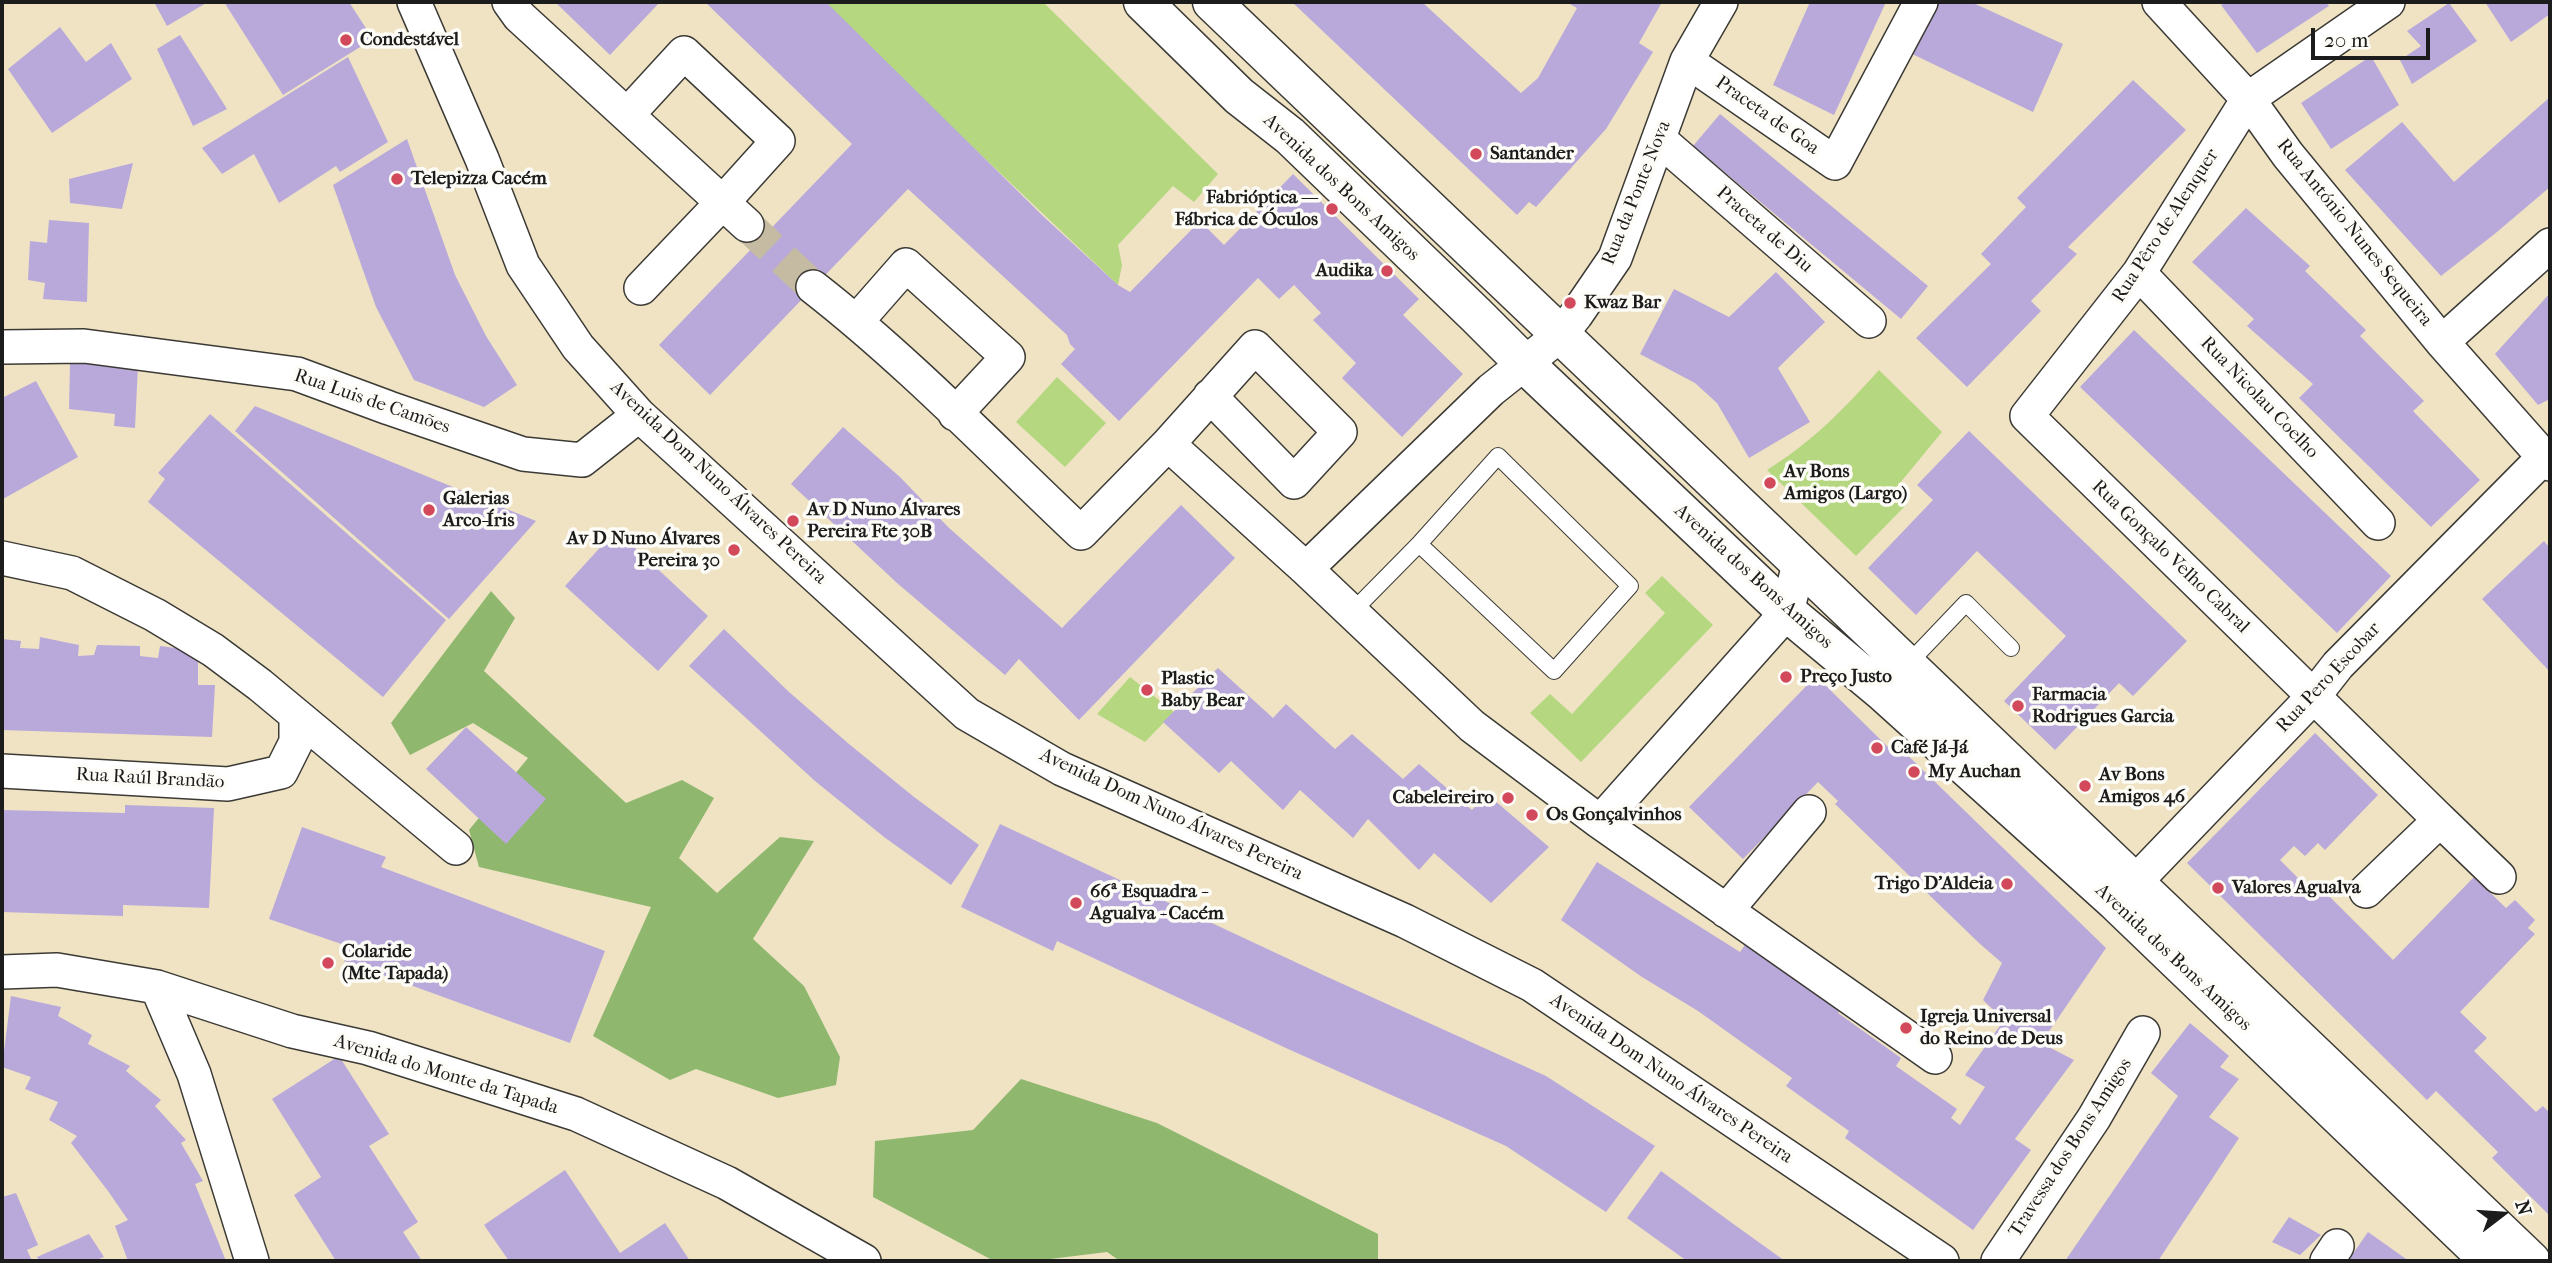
<!DOCTYPE html>
<html>
<head>
<meta charset="utf-8">
<style>
	body { margin:0 }
	#map { position:relative; width:2552px; height:1263px; overflow:hidden; background:#efe3c4; font-family:"IM FELL French Canon",serif }
	canvas { display:block }
	.frame { position:absolute; inset:0; border:4px solid #1c1c1c; pointer-events:none }
	.north { position:absolute; left:2468px; top:1179px; width:70px; height:70px; -webkit-text-stroke:5px #fdfcf7; paint-order:stroke; rotate:73deg; font-size:19px; font-weight:700; line-height:28px; text-align:center; color:#1c1c1c }
	.north::after { content:''; display:block; margin:auto; width:24px; height:32px; background:#1c1c1c; clip-path:polygon(50% 0,100% 100%,50% 72%,0 100%) }
	.scale { position:absolute; left:2311px; top:28px; width:119px; height:32px; box-sizing:border-box; border:4px solid #1c1c1c; border-top:0; padding-left:9px; font-size:21px; line-height:24px; white-space:nowrap; color:#1c1c1c; -webkit-text-stroke:5px #fdfcf7; paint-order:stroke }
</style>
</head>
<body>
<div id="map">
<canvas width="2552" height="1263"></canvas>
<div class="frame"></div>
<div class="north">N</div>
<div class="scale">20 m</div>
</div>
<script>
const context = document.querySelector('canvas').getContext('2d');
context.lineJoin = 'round';
function fill(path, color) { context.fillStyle = color; context.fill(path, 'evenodd'); }
function trace(path, color, width, dash) { context.strokeStyle = color; context.lineWidth = width; context.lineCap = dash ? 'butt' : 'round'; context.setLineDash(dash || []); context.stroke(path); }
function write(font, color, halo, rows, align = 'center') {
  context.font = font + ' "IM FELL French Canon",serif'; context.lineWidth = 7; context.setLineDash([]); context.textBaseline = 'middle'; context.strokeStyle = halo; context.fillStyle = color; for (const [text, x, y, turn = 0] of rows) {
    context.save(); context.translate(x, y); context.rotate((+turn || 0) * Math.PI / 180); context.textAlign = isNaN(turn) ? turn : align; if (halo) context.strokeText(text, 0, 0); context.fillText(text, 0, 0); context.restore();
  }
}
fill(new Path2D(`
	M820,2h223l175,172 -24,28 -21,-16 -55,59 4,20 -4,20z
	M1879,370l63,62 -47,57 12,15 -51,52 -89,-86c46,-29 76,-60 112,-100z
	M1057,377l49,46 -41,44 -49,-45z
	M1662,576l51,49 -132,137 -51,-49 20,-19 22,20 93,-101 -20,-20z
	M1130,677l44,35 -29,30 -48,-28z`), '#b4d780');
fill(new Path2D(`
	M491,591l24,27 -31,53 142,132 56,-23 32,18 -35,60 38,35 63,-56 34,4 -61,98 51,47 36,71 -4,28 -58,13 -82,-29 -26,11 -77,-44 58,-129 -172,-40 -10,-37 59,-72 -55,-35 -63,32 -19,-32z
	M1021,1079l136,44 221,111v27h-258l-13,-9 -73,9h-40l-121,-64 2,-56 98,-11z`), '#8fb86e');
fill(new Path2D(`
	M154,2h54l-41,24z
	M224,2h125l24,37 -90,56z
	M555,2h105l-50,53z
	M705,2h121l218,215 74,68 12,7 70,-71 24,24 69,-71 126,125 -16,16 60,59 -61,63 -60,-59 14,-15 -43,-43 8,-7 -27,-28 -15,14 -21,-21 -139,143 -58,-57 14,-15 -5,-5 -3,-9 -159,-146 -198,206 -51,-50 193,-201z
	M1292,2h130l99,91 17,-15 39,-70 -11,-6h96l-23,41 14,9 -47,77 -70,78 -7,-5 -12,13z
	M1810,2h76l-52,113 -61,-30z
	M1930,2h41l92,42 -30,68 -127,-61z
	M2227,2h99l3,4 -72,47 -36,-48z
	M2485,2h65v12l-39,28z
	M2449,3l28,38 -65,43 -12,-24 21,-14 -14,-15z
	M60,27l26,35 25,-19 21,36 -80,54 -44,-64z
	M180,35l47,74 -34,17 -36,-77z
	M2371,56l28,49 -68,44 -30,-46z
	M348,57l40,85 -48,30 -4,-6 -57,37 -25,-49 -32,20 -20,-26z
	M2133,80l53,50 -118,117 9,7 -46,47 10,10 -74,76 -51,-49 75,-74 -10,-10 45,-47 -9,-9z
	M2550,97v90l-53,45 -56,44 -96,-106 57,-48 52,60z
	M1720,114l208,172 -27,33 -208,-173z
	M407,139l48,136 31,61 31,49 -33,22 -70,-27 -38,-73 -43,-122z
	M133,163l-11,46 -52,-6 -1,-24z
	M2246,208l64,58 -5,5 61,59 -6,6 64,65 -11,10 67,69 -49,47 -132,-129 14,-14 -66,-58 7,-7 -62,-57z
	M49,220l40,3 -2,79 -44,-3 2,-16 -17,-3 2,-39 17,2z
	M1776,272l49,50 -47,46 32,54 -61,36 -32,-55 -22,-20 -55,-29 34,-65 55,28z
	M2550,293v106l-12,6 -43,-51z
	M2134,330l257,246 -54,57 -257,-246z
	M70,363l68,2 -3,63 -21,-2 1,-12 -46,-5z
	M36,381l42,76 -75,42 -1,-101z
	M255,406l281,115 -87,98 -214,-188z
	M210,414l236,206 -63,77 -235,-195 17,-23 -7,-6z
	M843,427l57,50 48,50 114,101 119,-123 54,53 -156,162 -60,-61 -14,16 -108,-92 -106,-99z
	M1969,431l218,210 -54,55 -14,-13 -64,67 -51,-49 62,-65 -89,-85 -61,64 -48,-47 65,-68 -16,-15z
	M616,530l92,86 -50,55 -93,-85z
	M2544,541l6,7v124l-68,-73z
	M724,629l65,63 60,52 65,53 65,48 -28,40 -67,-48 -69,-56 -126,-115z
	M40,637l39,8 -1,11 16,-1 3,-10 43,1v10l18,2 2,-12 38,5v34h17l-3,52 -210,-7v-91l19,2 -1,7 19,1z
	M1218,668l55,50 13,-14 49,45 17,-15 51,45 16,-15 53,46 15,-16 62,53 -58,56 -57,-50 -15,17 -51,-51 -15,19 -53,-48 -17,20 -52,-49 -12,12 -56,-51z
	M1816,676l73,72 5,-6 212,206 -65,95 33,17 -59,79 16,11 -58,80 -128,-92 4,-7 -63,-45 6,-8 -94,-67 -56,-34 -81,-57 36,-58 143,90 7,-10 94,68 -3,3 63,45 -5,8 61,43 -6,9 9,7 25,-38 -20,-12 39,-55 -21,-20 19,-37 -23,-20 -144,-139 3,-3 -20,-19 -75,77 -54,-52z
	M466,727l80,72 -40,45 -80,-75z
	M2315,733l63,62 -53,55 -7,-7 -13,13 -11,-10 -14,14 30,30 7,-6 76,76 81,-83 32,31 9,-8 20,20 -7,8 7,6 -75,78 27,26 -13,13 62,61 7,-6 7,7v103l-58,-58 6,-6 -62,-61 -9,9 -240,-237z
	M125,805l89,3 -5,100 -86,-3v11l-121,-4v-102l123,3z
	M1000,824l323,151 223,101 109,70 -49,66 -100,-66 -218,-97 -231,-108 -4,10 -92,-44z
	M302,827l84,30 -5,10 224,84 -35,92 -226,-82 6,-14 -81,-28z
	M11,996l50,11 -3,9 34,19 -4,9 42,22 -4,5 35,29 -6,6 31,34 -5,3 22,38 -8,3 31,77h-98l-13,-35 13,-6 -20,-29 -37,-48 6,-7 -28,-16 9,-18 -33,-13 6,-12 -29,-10z
	M2190,1023l39,33 -9,11 19,12 -30,38 30,21 -81,123h-93l113,-165 -27,-23z
	M339,1056l50,78 -20,12 49,76 -15,10 19,29h-86l-42,-66 27,-18 -49,-78z
	M565,1170l55,83 45,-30 25,38h-181l-25,-36z
	M1661,1171l71,52 53,38h-98l-28,-20 -32,-23z
	M16,1193l22,52 -11,5 5,11h-30v-64z
	M2289,1217l32,18 -21,20 -28,-13z
	M2368,1232l41,29h-61z
	M89,1234l15,23 -10,4h-55l-2,-4z`), '#b9a9da');
trace(new Path2D(`
	M747,225l66,62`), '#c5bba2', 33, [33, 17]);
const service = new Path2D(`
	M1351,613l68,-69 135,127 76,-85 -132,-130 -79,88
	M1905,667l61,-64 45,45`);
const minor = new Path2D(`
	M414,2l68,157 41,106 55,82 61,68 328,299 95,55 343,152 127,64 410,276
	M509,2l10,14 228,209
	M1721,2l-34,59 -72,197 -39,57 -17,21 -68,54 -185,179 166,157 128,96 187,-210 12,-48
	M2159,2l89,97 40,56 154,187 108,122
	M1687,61l148,102 86,-161
	M628,114l56,-61 94,88 -55,61 -82,86
	M1660,140l209,181
	M2139,273l239,250
	M813,287c95,74 180,163 268,246l87,-89 138,125
	M856,322l50,-57 102,92 -53,57
	M2442,342l108,-97
	M2,347l82,-1 213,28 92,34 134,46 59,6 57,-45
	M1168,444l87,-97 85,85 -46,50 -84,-86
	M2,558l70,15 83,42 58,35 47,35 196,163
	M2,771l226,13 53,-12 15,-30v-26
	M2440,820l59,57
	M1600,822l335,235
	M2366,891l74,-71 -413,-404 112,-143 109,-174 140,-97
	M2116,902l197,-205 25,-32 206,-208
	M1726,911l83,-99
	M2,972l55,-2 100,17 135,44 76,17 208,66 151,69 137,78
	M157,987l37,87 58,187
	M1998,1261l96,-143 49,-85
	M2327,1261l10,-15`);
const secondary = new Path2D(`
	M1143,2l96,94 51,40 186,179 49,49 262,248 96,80 233,210 374,359
	M1212,2c438,422 881,838 1319,1259`);
trace(service, '#3c3a35', 18);
trace(minor, '#3c3a35', 36);
trace(secondary, '#3c3a35', 41);
trace(service, '#fff', 16);
trace(minor, '#fff', 33);
trace(secondary, '#fff', 38);
for (const [x, y, r, color] of [
	[346,40,7,"#d1495b"],
	[1476,154,7,"#d1495b"],
	[397,179,7,"#d1495b"],
	[1332,209,7,"#d1495b"],
	[1387,271,7,"#d1495b"],
	[1570,303,7,"#d1495b"],
	[1770,483,7,"#d1495b"],
	[429,510,7,"#d1495b"],
	[793,521,7,"#d1495b"],
	[734,550,7,"#d1495b"],
	[1786,677,7,"#d1495b"],
	[1147,690,7,"#d1495b"],
	[2018,706,7,"#d1495b"],
	[1877,748,7,"#d1495b"],
	[1914,772,7,"#d1495b"],
	[2085,786,7,"#d1495b"],
	[1508,798,7,"#d1495b"],
	[1532,815,7,"#d1495b"],
	[2007,884,7,"#d1495b"],
	[2218,888,7,"#d1495b"],
	[1076,903,7,"#d1495b"],
	[328,963,7,"#d1495b"],
	[1906,1028,7,"#d1495b"]
]) { const dot = new Path2D(); dot.arc(x, y, r, 0, 2 * Math.PI); context.fillStyle = color; context.fill(dot); trace(dot, '#fdfcf7', 2.5); }
write('bold 19px', '#1c1c1c', '#fdfcf7', [
	["Condestável",360,40],
	["Santander",1490,154],
	["Telepizza Cacém",411,179],
	["Fabrióptica —",1318,198,"right"],
	["Fábrica de Óculos",1318,220,"right"],
	["Audika",1373,271,"right"],
	["Kwaz Bar",1584,303],
	["Av Bons",1784,472],
	["Amigos (Largo)",1784,494],
	["Galerias",443,499],
	["Arco-Íris",443,521],
	["Av D Nuno Álvares",807,510],
	["Pereira Fte 30B",807,532],
	["Av D Nuno Álvares",720,539,"right"],
	["Pereira 30",720,561,"right"],
	["Preço Justo",1800,677],
	["Plastic",1161,679],
	["Baby Bear",1161,701],
	["Farmacia",2032,695],
	["Rodrigues Garcia",2032,717],
	["Café Já-Já",1891,748],
	["My Auchan",1928,772],
	["Av Bons",2099,775],
	["Amigos 46",2099,797],
	["Cabeleireiro",1494,798,"right"],
	["Os Gonçalvinhos",1546,815],
	["Trigo D'Aldeia",1993,884,"right"],
	["Valores Agualva",2232,888],
	["66ª Esquadra -",1090,892],
	["Agualva - Cacém",1090,914],
	["Colaride",342,952],
	["(Mte Tapada)",342,974],
	["Igreja Universal",1920,1017],
	["do Reino de Deus",1920,1039]
], 'left');
write('19px', '#1c1c1c', '#fdfcf7', [
	["Praceta de Goa",1767,116,35],
	["Avenida dos Bons Amigos",1341,188,43],
	["Rua da Ponte Nova",1637,193,-68],
	["Rua Pêro de Alenquer",2166,226,-57],
	["Praceta de Diu",1764,230,41],
	["Rua António Nunes Sequeira",2354,233,51],
	["Rua Nicolau Coelho",2259,398,46],
	["Rua Luis de Camões",372,402,19],
	["Avenida Dom Nuno Álvares Pereira",718,483,43],
	["Rua Gonçalo Velho Cabral",2170,557,44],
	["Avenida dos Bons Amigos",1753,577,42],
	["Rua Pero Escobar",2329,678,-47],
	["Rua Raúl Brandão",150,779,3],
	["Avenida Dom Nuno Álvares Pereira",1171,815,25],
	["Avenida dos Bons Amigos",2173,958,43],
	["Avenida do Monte da Tapada",446,1075,17],
	["Avenida Dom Nuno Álvares Pereira",1671,1079,34],
	["Travessa dos Bons Amigos",2071,1148,-57]
]);
</script>
</body>
</html>
